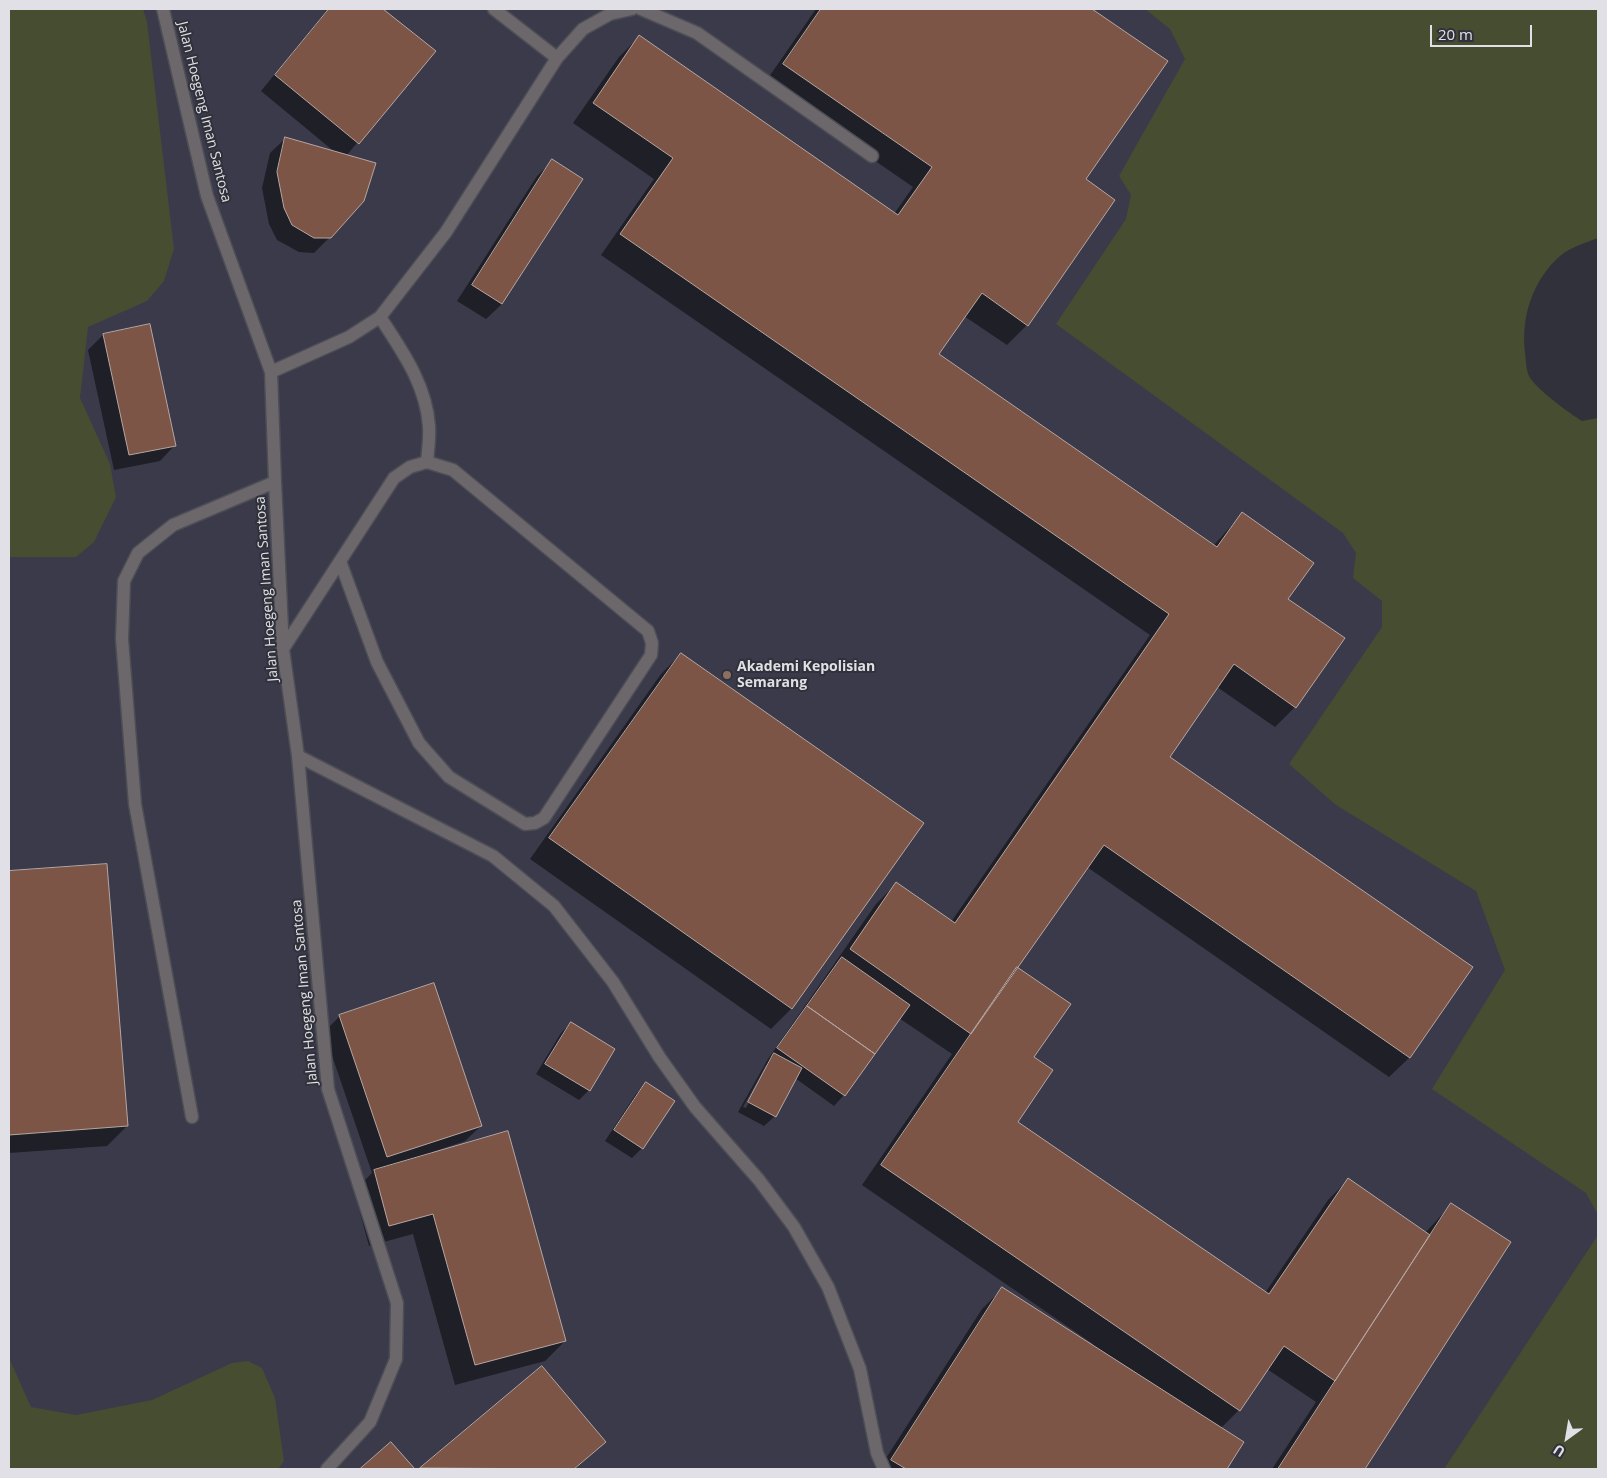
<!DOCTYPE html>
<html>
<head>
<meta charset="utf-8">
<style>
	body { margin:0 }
	#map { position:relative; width:1607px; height:1478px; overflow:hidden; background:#31313b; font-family:"Open Sans",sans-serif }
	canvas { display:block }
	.frame { position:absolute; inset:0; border:10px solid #e0e0e6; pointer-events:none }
	.north { position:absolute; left:1542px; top:1413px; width:50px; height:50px; -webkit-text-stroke:4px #31313b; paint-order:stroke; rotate:212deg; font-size:14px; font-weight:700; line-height:20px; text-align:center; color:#e0e0e6 }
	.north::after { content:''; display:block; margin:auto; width:18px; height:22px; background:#e0e0e6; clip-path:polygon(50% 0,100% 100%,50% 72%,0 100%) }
	.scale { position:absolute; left:1430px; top:25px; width:102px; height:22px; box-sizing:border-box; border:2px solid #e0e0e6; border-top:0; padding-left:6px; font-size:15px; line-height:18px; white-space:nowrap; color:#e0e0e6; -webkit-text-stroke:4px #31313b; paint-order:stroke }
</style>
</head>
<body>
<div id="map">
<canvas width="1607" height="1478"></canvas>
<div class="frame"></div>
<div class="north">U</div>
<div class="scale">20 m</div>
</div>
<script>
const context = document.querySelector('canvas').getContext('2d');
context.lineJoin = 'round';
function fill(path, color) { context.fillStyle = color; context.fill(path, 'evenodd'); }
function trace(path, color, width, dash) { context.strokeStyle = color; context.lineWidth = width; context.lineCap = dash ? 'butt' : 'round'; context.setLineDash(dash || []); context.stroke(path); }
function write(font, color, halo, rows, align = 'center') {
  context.font = font + ' "Open Sans",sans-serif'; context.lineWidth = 4; context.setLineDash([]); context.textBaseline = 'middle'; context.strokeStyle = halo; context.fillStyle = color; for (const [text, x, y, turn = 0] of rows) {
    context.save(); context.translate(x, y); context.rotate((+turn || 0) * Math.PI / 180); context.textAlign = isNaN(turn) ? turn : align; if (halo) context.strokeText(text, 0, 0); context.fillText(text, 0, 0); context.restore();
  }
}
fill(new Path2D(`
	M9,9h1314l275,971v489h-1589z`), '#3a3a4a');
fill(new Path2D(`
	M9,9h134l4,13 27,227 -10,32 -17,20 -59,26 -8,71 30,66 6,33 -22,45 -18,15h-67z
	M1145,9h453v229c-13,5 -27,9 -38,18 -28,25 -39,61 -35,97 1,7 1,16 4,23 6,12 40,37 53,45l16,-3v797l-12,-22 -154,-104 73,-119 -29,-79 -140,-86 -47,-41 93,-137v-26l-29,-23 3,-25 -13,-20 -287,-209 70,-105 5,-24 -12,-19 66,-117 -15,-30z
	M1598,1235v234h-154z
	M9,1358l22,49 45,8 76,-15 80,-37 16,-2 14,7 13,30 9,63 -6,8h-269z`), '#474d31');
fill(new Path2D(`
	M328,9h53l53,42 -88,105 -16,81 -16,16 -15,-1 -22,-12 -8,-16 -7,-36 8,-35 16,-15 50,15 -75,-62z
	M816,9h274l76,52 -82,119 -57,145 -20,20 -43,-29 -27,38 277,191 28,-31 45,85 8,108 -20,20 -58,-40 -49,70 242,300 -21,20 -302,-210 -72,101 17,89 -16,65 249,171 63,-93 20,-20 77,53 26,-28 59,38 -147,226h-91l44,-67 -49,-33 -28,41 -18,18 22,14 -18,27h-346l103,-160 20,-20 90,57 1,-2 -231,-159 90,-131 -53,-36 -55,77 -10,11 -39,-28 -20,38 -11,10 -26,-14 30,-53 108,-155 20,-20 55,38 199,-287 -549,-380 53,-76 -81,-56 46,-66 20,-20 255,177 19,-27 -149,-103zM766,1065h3l-23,43 -3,-1z
	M553,161l-51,143 -16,15 -29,-18 80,-125z
	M103,335l72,110 -15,16 -46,9 -26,-120z
	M681,654l241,170 -131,185 -20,20 -241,-170 131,-185z
	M106,866l21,260 -20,20 -98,7v-280z
	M340,1016l141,110 -16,15 -33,11 133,189 -20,20 -90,24 -42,-151 -44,12 -15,-55 18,-18 -48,-141z
	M571,1023l18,67 -10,10 -43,-26 25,-41z
	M646,1083l-4,65 -10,10 -27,-17 31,-47z
	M541,1368l63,74 -29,27h-154z
	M391,1444l22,25h-51z`), '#0007');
const building = new Path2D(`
	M329,9h54l53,42 -77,93 -84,-69z
	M821,9h271l76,52 -82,118 29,21 -87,126 -46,-33 -43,61 278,193 25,-35 72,51 -26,36 57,39 -49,70 -62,-44 -64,93 303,210 -63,91 -306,-213 -133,189 -121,-85 46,-67 59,41 214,-309 -549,-380 53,-76 -80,-55 46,-68 259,180 34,-48 -149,-103z
	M285,137l91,26 -12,38 -33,37h-17l-22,-13 -8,-17 -7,-36z
	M552,159l31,20 -81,125 -30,-19z
	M150,324l26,122 -47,9 -26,-121z
	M681,653l243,170 -132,186 -243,-171z
	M107,864l21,262 -119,9v-264z
	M842,957l68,48 -35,49 -68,-48z
	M1017,967l54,37 -37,53 19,13 -35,52 251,172 79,-116 82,57 -95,146 -51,-35 -44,65 -359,-246z
	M434,983l48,143 -95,31 -48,-142z
	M807,1006l68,48 -30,42 -68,-48z
	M571,1022l44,27 -25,42 -45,-27z
	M774,1053l28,15 -26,49 -28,-15z
	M646,1082l29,19 -32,48 -29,-19z
	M508,1131l58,210 -91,24 -42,-151 -44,12 -15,-56z
	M1451,1203l60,39 -146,227h-87z
	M1002,1287l242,155 -17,27h-321l-15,-9z
	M542,1366l64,76 -32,27 -154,-1z
	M391,1442l24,27h-55z`);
fill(building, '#7d5547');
trace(building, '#b5a6a1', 1);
const lane = new Path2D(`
	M163,9l44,187 64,176 4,110 -102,43 -35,28 -14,28 -2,58 13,165 57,313
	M494,9l63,49
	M641,9l56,24 175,123
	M380,317c22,34 46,67 49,109 1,12 -1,24 -2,36
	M271,372l78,-35 31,-20 66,-85 111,-174 26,-29 27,-15 22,-5
	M275,482l8,167 15,107 30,333 69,214 -1,56 -26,63 -43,47
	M283,649l111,-171 16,-11 17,-5 26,8 195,161 4,12 -1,12 -107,163 -9,5 -10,1 -76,-47 -30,-34 -42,-81 -37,-101
	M298,756l195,100 61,50 59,76 47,76 35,49 64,73 35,47 34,60 32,82 17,84 7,16`);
trace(lane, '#4d4d56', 15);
trace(lane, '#6c676a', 12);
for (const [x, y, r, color] of [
	[727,675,5,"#8d6e63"]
]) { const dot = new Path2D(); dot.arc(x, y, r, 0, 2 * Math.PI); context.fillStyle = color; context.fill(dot); trace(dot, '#31313b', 2); }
write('14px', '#e0e0e6', '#31313b', [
	["Jalan Hoegeng Iman Santosa",204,112,76],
	["Jalan Hoegeng Iman Santosa",267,589,-94],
	["Jalan Hoegeng Iman Santosa",305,992,-95]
]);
write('bold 14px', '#e0e0e6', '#31313b', [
	["Akademi Kepolisian",737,667],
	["Semarang",737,683]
], 'left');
</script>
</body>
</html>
